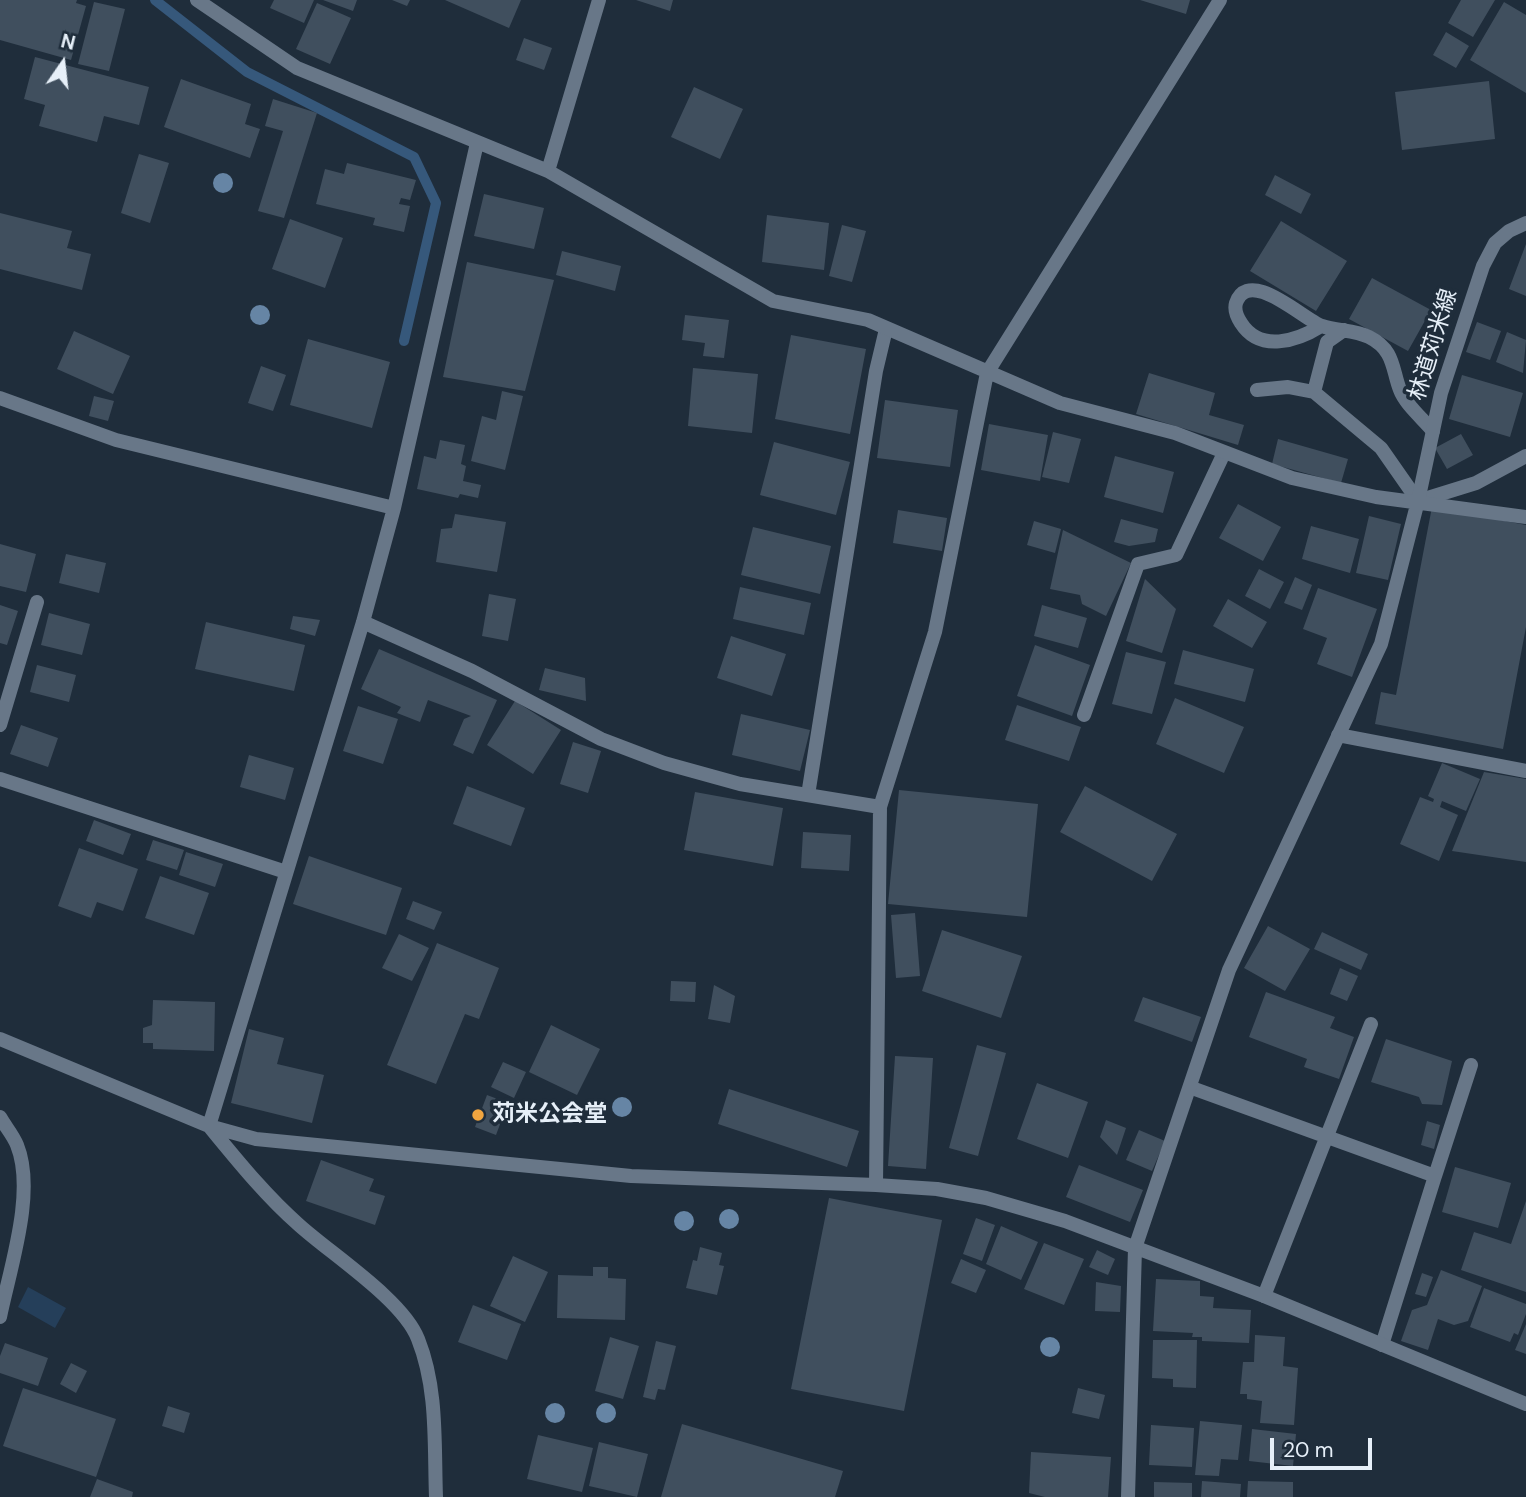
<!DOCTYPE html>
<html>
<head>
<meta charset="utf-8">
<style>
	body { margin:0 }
	#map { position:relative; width:1526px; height:1497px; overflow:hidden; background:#1f2d3b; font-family:"DM Sans",sans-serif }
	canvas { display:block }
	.north { position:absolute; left:28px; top:28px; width:70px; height:70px; -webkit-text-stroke:5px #1f2d3b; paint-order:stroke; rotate:14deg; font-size:19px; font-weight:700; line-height:28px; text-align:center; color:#e6eff8 }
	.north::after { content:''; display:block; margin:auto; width:24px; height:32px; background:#e6eff8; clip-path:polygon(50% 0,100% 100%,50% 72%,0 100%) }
	.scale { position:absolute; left:1270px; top:1438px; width:102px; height:32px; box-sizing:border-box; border:4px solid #e6eff8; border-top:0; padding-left:9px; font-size:21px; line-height:24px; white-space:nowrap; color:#e6eff8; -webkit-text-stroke:5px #1f2d3b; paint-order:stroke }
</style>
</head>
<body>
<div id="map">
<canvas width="1526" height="1497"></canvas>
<div class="north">N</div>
<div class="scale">20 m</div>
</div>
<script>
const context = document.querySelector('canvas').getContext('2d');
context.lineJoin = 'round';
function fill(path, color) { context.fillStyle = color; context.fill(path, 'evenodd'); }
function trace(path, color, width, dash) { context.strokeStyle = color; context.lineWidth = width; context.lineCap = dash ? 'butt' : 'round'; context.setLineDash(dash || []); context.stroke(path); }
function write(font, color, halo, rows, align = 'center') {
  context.font = font + ' "DM Sans","Noto Sans JP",sans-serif'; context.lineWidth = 7; context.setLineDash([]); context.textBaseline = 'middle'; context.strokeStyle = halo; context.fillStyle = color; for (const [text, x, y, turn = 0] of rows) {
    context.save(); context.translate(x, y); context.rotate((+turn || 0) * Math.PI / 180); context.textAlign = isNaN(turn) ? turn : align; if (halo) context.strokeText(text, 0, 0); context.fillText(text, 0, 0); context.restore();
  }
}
fill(new Path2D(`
	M28,1287l38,21 -11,20 -37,-21z`), '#253f5a');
trace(new Path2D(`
	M155,0l92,72 167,85 22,46 -32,138`), '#36587b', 10);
fill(new Path2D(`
	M0,0h77l-1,3 10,3 -15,54 -71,-20z
	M274,0h40l-10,23 -34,-15z
	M323,0h34l-4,11z
	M392,0h18l-3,6z
	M445,0h76l-12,28z
	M636,0h37l-3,11z
	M1140,0h50l-4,14z
	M1461,0h34l-22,37 -25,-14z
	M94,2l31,7 -16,62 -31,-7z
	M1504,2l22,13v78l-56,-33z
	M317,3l34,15 -21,46 -34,-15z
	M1446,32l23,14 -13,22 -23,-13z
	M524,38l28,10 -8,22 -28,-10z
	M35,57l114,30 -10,38 -35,-9 -7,26 -58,-16 6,-21 -21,-6z
	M181,79l70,25 -6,20 15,5 -10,29 -86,-31z
	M1489,81l6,58 -93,11 -7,-58z
	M694,87l49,22 -23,50 -49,-22z
	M273,99l44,14 -33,105 -26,-7 25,-80 -18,-5z
	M139,154l30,9 -19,60 -29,-10z
	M347,163l69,17 -6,20 -9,-2 -2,6 11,2 -6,26 -31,-7 2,-7 -59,-14 9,-35 19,5z
	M1275,175l36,19 -10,20 -36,-19z
	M484,194l60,14 -10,41 -60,-13z
	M0,213l72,18 -5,17 24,6 -9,36 -82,-21z
	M767,215l62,8 -5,47 -62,-8z
	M290,219l53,19 -18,50 -53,-19z
	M1281,221l66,40 -31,50 -66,-40z
	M842,225l24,6 -14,51 -23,-6z
	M1526,244v52l-17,-7z
	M562,251l59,15 -6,25 -59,-16z
	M467,262l87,18 -29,111 -82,-14z
	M1372,278l59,32 -23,41 -59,-32z
	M685,315l44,5 -5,38 -21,-2 2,-13 -23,-3z
	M1477,322l24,9 -11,29 -24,-8z
	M74,331l56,25 -17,38 -56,-25z
	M1507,332l19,8 -3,33 -27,-11z
	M791,335l75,14 -16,85 -75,-15z
	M308,339l82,23 -18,66 -82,-23z
	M261,366l25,9 -13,36 -25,-8z
	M693,368l65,6 -6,59 -64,-7z
	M1149,373l66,20 -6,22 35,10 -6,20 -102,-31z
	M1462,375l61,18 -13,44 -61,-18z
	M502,391l21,5 -18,74 -34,-9 11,-45 14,4z
	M94,396l20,5 -6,20 -19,-5z
	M885,400l73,10 -8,57 -73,-9z
	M989,424l59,11 -8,46 -59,-11z
	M1053,432l28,7 -12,44 -27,-6z
	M1461,434l12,21 -26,14 -12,-21z
	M1278,439l70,20 -7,24 -69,-19z
	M440,440l25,5 -4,19 5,2 -3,15 18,4 -3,13 -18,-4 -2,4 -41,-9 7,-33 12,3z
	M774,442l76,20 -14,53 -76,-20z
	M1115,456l59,16 -11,41 -59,-16z
	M1238,504l43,23 -18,34 -44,-23z
	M1432,507l94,18v102l-23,122 -128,-25 6,-32 15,3z
	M898,510l49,8 -5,33 -49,-8z
	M455,514l51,8 -9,50 -61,-10 5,-33 11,-1z
	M1369,516l32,8 -13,56 -32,-7z
	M1121,519l37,10 -3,13 -26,4 -15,-4z
	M1034,521l27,8 -6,24 -28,-8z
	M1311,526l48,13 -9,34 -48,-14z
	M753,527l78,19 -11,48 -79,-19z
	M1063,530l68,33 -25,53 -24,-12 -2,-9 -30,-6z
	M0,544l36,10 -10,38 -26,-6z
	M66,554l40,9 -7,30 -40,-10z
	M1259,569l25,13 -14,27 -25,-13z
	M1295,577l17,8 -10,25 -18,-7z
	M1145,579l31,30 -14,44 -36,-12z
	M740,587l71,16 -7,32 -71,-16z
	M1318,588l59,21 -25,68 -35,-13 10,-26 -24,-9z
	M489,594l27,5 -8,42 -26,-5z
	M1228,599l39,23 -15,26 -39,-22z
	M0,605l18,6 -11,34 -7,-2z
	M1042,605l45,13 -9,30 -44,-12z
	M49,613l41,11 -8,31 -41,-10z
	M293,616l27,4 -5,16 -25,-7z
	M206,622l99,23 -11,46 -99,-22z
	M731,636l55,18 -14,42 -55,-18z
	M1035,645l55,20 -18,51 -55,-20z
	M379,649l118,51 -24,54 -20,-9 11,-26 7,-3 -43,-16 -8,22 -23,-9 4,-6 -40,-18z
	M1183,650l71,19 -9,33 -71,-18z
	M1126,652l40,10 -14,52 -40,-10z
	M37,665l39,10 -7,27 -39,-10z
	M545,668l40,10 1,23 -47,-11z
	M1175,698l69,29 -20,46 -68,-29z
	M515,701l46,29 -28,44 -46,-29z
	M1017,705l64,22 -12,34 -64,-21z
	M358,706l40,13 -15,45 -40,-13z
	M741,714l69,16 -10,41 -68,-16z
	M21,725l37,13 -10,29 -38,-13z
	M573,742l28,9 -13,42 -28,-9z
	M249,755l45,13 -9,32 -45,-13z
	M1442,763l38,16 -14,32 -24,-10 -2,6 18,8 -19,46 -39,-17 20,-47 13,5 1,-3 -6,-3z
	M1484,772l42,7v83l-74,-11z
	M467,786l58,22 -14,38 -58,-22z
	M1085,786l92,48 -25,47 -92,-49z
	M899,790l139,14 -11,113 -139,-13z
	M695,792l88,16 -10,58 -89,-16z
	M94,820l37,14 -8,21 -37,-14z
	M803,832l48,3 -2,36 -48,-3z
	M153,840l31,10 -7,20 -31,-10z
	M79,848l59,21 -15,42 -26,-9 -6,16 -33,-12z
	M186,852l37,12 -8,23 -36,-12z
	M309,856l93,32 -16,47 -93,-31z
	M160,876l49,17 -15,42 -49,-17z
	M413,901l29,11 -8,18 -28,-11z
	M915,913l5,63 -24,2 -5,-63z
	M1268,926l42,23 -25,42 -41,-23z
	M942,930l80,26 -21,62 -79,-27z
	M1322,932l46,22 -7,16 -47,-21z
	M399,934l30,14 -17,33 -30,-13z
	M437,943l62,25 -20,51 -14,-5 -29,70 -49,-19z
	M1340,968l18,8 -11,25 -17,-7z
	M671,981l25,1 -1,20 -25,-1z
	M714,985l21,11 -5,27 -22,-4z
	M1266,992l69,25 -5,11 24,9 -15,42 -35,-12 3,-8 -58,-22z
	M1143,997l58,20 -9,25 -58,-21z
	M153,1000l62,2 -1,49 -61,-2v-6h-10v-15l9,-3z
	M551,1025l49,24 -23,46 -48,-23z
	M249,1029l35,9 -7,26 47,11 -12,48 -81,-20z
	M1386,1039l66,22 -10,44 -20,-1 -3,-7 -48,-15z
	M977,1045l29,8 -28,103 -29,-8z
	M895,1056l38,2 -7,111 -38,-3z
	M503,1062l23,10 -12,26 -23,-11z
	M1037,1083l51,19 -20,56 -51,-19z
	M729,1089l130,42 -12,36 -129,-43z
	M487,1095l21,8 -12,32 -21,-8z
	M1106,1120l20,8 -9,27 -17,-18z
	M1427,1121l13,4 -6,24 -13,-4z
	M1139,1130l26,11 -13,30 -26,-11z
	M321,1160l53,19 -5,12 16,5 -10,29 -69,-24z
	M1079,1165l64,25 -13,32 -64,-25z
	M1455,1167l56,16 -13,45 -56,-16z
	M829,1198l113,22 -38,191 -113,-22z
	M1526,1201v91l-65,-22 13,-38 37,12z
	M976,1218l19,7 -13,36 -19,-7z
	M1001,1226l37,16 -17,38 -35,-16z
	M1044,1243l40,16 -20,46 -40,-16z
	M700,1247l22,6 -3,12 5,1 -7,29 -31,-7 7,-28 4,1z
	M1097,1250l18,9 -7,16 -19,-8z
	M513,1256l35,16 -23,50 -35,-16z
	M961,1259l25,11 -10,23 -25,-10z
	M593,1267h15v11l18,1 -1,41 -68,-2 1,-43 35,1z
	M1441,1270l41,16 -14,35 -14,4 -16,-6 -10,31 -27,-9 11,-31 15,-5z
	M1422,1273l11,4 -7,20 -11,-3z
	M1156,1279l44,2v15l14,1 -1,11 38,2 -2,33 -47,-2v-4h-10l1,-4 -40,-2z
	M1096,1282l25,4 -1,26 -25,-1z
	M1484,1288l42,16v10l-8,21 -4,-2 -4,9 -40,-15z
	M473,1305l48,19 -14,36 -49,-18z
	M1526,1324v30l-11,-4z
	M1255,1335l30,2 -2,29 15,2 -4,57 -34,-2 2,-22 -15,-2v-5h-7l3,-32h11z
	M610,1337l29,9 -16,53 -28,-8z
	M1153,1340h44l-1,48 -23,-1v-8l-21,-1z
	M656,1341l20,5 -11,44 -7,-1 -3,11 -12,-3z
	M5,1343l43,15 -10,28 -38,-13v-17z
	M71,1363l16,8 -11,22 -16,-9z
	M23,1388l93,31 -20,58 -93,-31z
	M1078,1388l27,7 -6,24 -27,-6z
	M168,1406l22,7 -6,20 -22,-7z
	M1200,1421l42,4 -4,35 -17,-1 -2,17 -24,-1z
	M682,1424l161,47 -8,26h-174z
	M1151,1425l43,3 -2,39 -43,-2z
	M1252,1429l44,5 -3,32 -44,-5z
	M538,1435l55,13 -11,44 -55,-13z
	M599,1442l49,12 -11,43 -48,-11z
	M1031,1452l80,5 -3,40h-63l-16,-4z
	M97,1479l36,13 -1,5h-42z
	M1202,1481l39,3 -1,13h-39z
	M1248,1481l45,1v15h-46z
	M1154,1482l38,1v14h-38z`), '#404f5e');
trace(new Path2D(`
	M1321,326c-24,15 -61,27 -80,-3 -4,-6 -7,-13 -5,-20 13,-37 68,17 86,23 15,5 33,4 47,11 26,13 23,33 31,53 5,14 23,29 33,41
	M1257,390l31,-3 26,5 67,56 37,53 58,-18 50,-27
	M1314,392l13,-50 17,-12
	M1084,715l54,-151 38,-9 48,-102
	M0,725l37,-123
	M0,779l286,93
	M808,795l68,-424 10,-42
	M1192,1088l243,88 -53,169
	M1435,1176l36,-111
	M1264,1296l107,-272`), '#687788', 14);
trace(new Path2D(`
	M197,0l100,68 251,103 225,130 95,19 192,83 115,30 117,45 84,19 150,20
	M548,171l51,-171
	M0,398l116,42 278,68
	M363,622l109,49 129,68 63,24 76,21 140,23
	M1338,735l188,36
	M0,1039l209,87 47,13 375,37 245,9 61,4 49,9 79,23 199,75 262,108
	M0,1117c5,9 13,18 17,28 19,47 -7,123 -17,172
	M209,1126l154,-504 31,-114 83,-365
	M209,1126c28,34 56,69 90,99 32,29 104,75 119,114 20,50 16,105 18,158
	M876,1185l4,-378 55,-175 52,-259 233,-373
	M1128,1497l7,-249 94,-278 152,-326 37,-143 23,-108 42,-127 12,-23 14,-12 17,-8`), '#687788', 14);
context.fillStyle = '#6685a5';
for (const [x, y] of [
	[223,183],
	[260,315],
	[622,1107],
	[729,1219],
	[684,1221],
	[1050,1347],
	[555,1413],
	[606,1413]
]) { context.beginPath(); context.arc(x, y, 10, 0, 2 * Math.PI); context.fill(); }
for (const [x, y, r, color] of [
	[478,1115,7,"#f1a540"]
]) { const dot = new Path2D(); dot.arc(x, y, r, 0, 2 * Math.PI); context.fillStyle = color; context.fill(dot); trace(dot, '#1f2d3b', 2.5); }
write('23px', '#e6eff8', '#1f2d3b', [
	["林道苅米線",1434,345,-73]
]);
write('bold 23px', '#e6eff8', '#1f2d3b', [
	["苅米公会堂",492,1115]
], 'left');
</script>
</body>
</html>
